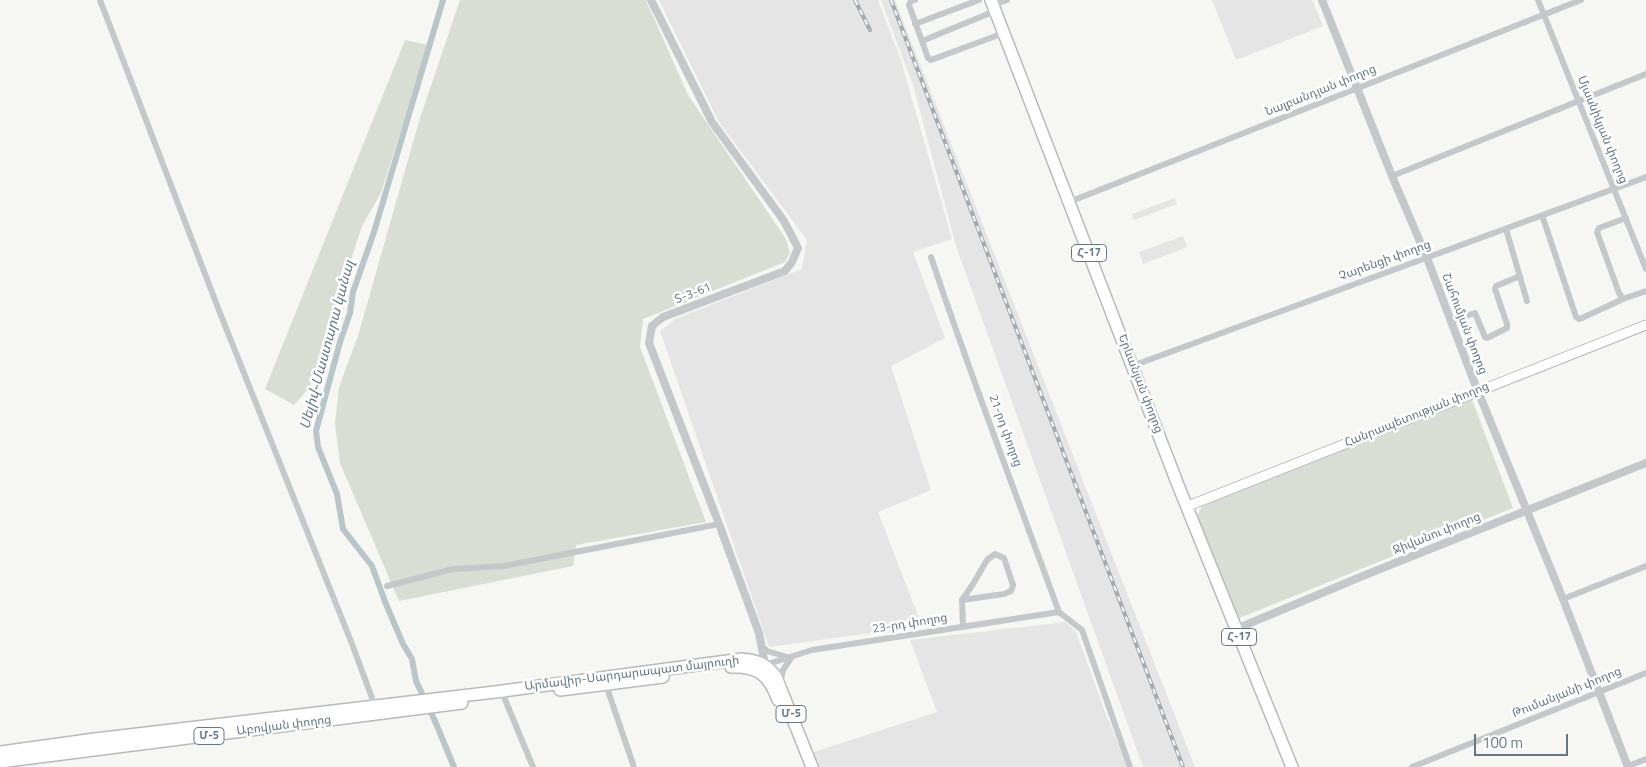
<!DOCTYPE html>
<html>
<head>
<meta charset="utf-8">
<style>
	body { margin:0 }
	#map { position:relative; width:1646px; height:767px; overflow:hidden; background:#f6f6f3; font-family:"Titillium Web",sans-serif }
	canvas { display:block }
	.scale { position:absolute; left:1474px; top:734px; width:94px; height:22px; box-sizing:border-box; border:2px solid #657785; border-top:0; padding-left:6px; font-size:15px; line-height:18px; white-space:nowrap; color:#657785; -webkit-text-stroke:4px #fff; paint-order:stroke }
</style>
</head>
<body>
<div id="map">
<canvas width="1646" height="767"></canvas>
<div class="scale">100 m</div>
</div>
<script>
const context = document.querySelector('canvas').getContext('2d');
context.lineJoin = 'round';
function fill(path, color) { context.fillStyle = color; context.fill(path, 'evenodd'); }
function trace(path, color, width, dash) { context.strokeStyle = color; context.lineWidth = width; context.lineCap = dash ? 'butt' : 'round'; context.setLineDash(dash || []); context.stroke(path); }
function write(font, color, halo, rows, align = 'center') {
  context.font = font + ' "Titillium Web","Noto Sans Armenian",sans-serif'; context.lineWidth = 5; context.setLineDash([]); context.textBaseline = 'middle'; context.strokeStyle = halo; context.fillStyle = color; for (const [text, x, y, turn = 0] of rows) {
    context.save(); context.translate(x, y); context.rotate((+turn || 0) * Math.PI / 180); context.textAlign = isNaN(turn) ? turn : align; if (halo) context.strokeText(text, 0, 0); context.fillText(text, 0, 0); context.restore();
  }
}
fill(new Path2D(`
	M659,0h219l23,61 51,178 -39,13 32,86 -54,28 40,124 -53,22 44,114 -153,21 -109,-316 15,-12 127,-50 5,-29 -88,-118z
	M881,0h14l300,767h-52l-187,-521 -43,-161z
	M1212,0h100l11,26 -87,34z
	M1175,198l2,6 -43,16 -2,-6z
	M1183,236l4,11 -44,17 -4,-12z
	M1066,622l10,10 29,80 23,55h-312l-5,-14 126,-41 -27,-72z`), '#e4e5e4');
fill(new Path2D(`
	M460,0h186l42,95 98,144 4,14 -5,9 -142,57 -3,28 66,175 -130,23 -3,21 -174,35 -59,-138 -5,-40 4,-36 19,-51 62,-218z
	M405,40l23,5 -47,148 -19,33 -52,161 -16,18 -29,-16z
	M1471,397l42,111 -274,110 -42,-102 7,-14z`), '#d8ded4');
trace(new Path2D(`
	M443,0l-69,232 -21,60 -3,21 -10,29 -24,89 2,16 19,47 6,35 29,37 14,38 17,40 9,15 4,22 19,40 19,46`), '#b9c6c9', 6);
const secondary = new Path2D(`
	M1188,506l458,-181`);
const trunk = new Path2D(`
	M991,0l187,485 114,282
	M731,667c27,-1 38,8 47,33
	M560,690l103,-13
	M0,752l95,-13 400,-47 247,-33c14,1 25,5 34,18l36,90
	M0,762l462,-59`);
trace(secondary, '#b4babe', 11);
trace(trunk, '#b7babd', 14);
trace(new Path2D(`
	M100,0l120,313 132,331 23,62
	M915,0l-4,1 -2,4 19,53 3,2 73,-27
	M1538,0l108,269
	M993,5l14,-5
	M915,24l64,-24
	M922,41l73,-30
	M1392,176l254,-102
	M1069,202l512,-202
	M1542,215l34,102 3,2 3,-1 41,-19
	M1626,218l-27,10 -2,4 22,61 4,6 23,-8
	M1506,229l21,72
	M931,257c40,120 85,237 128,355
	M1451,321l24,-8 10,24 2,1 20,-10v-4l-12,-35 1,-3 24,-10
	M1132,366l514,-189
	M387,586l66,-17 51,-3 215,-42
	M1563,599l83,-33
	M962,600l42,-6 7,-3 2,-6 -9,-27 -9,-4 -8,6 -14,24 -11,16 1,27
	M1059,612l23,18 48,137
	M761,646l6,5 20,6
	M765,665l47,-15 247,-38
	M780,684l3,-14 8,-12
	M606,685l28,82
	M504,697l29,70
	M1628,766l18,-7
	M1412,767l234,-94`), '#c4c8cb', 6);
trace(new Path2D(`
	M651,0l61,122 72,99 14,27 -6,14 -7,9 -122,46 -11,9 -3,17 70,181 40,109 6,32
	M1322,0l70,176 35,82 46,121 90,220 65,168
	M1236,629l134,-56 276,-110`), '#c4c8cb', 8);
trace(secondary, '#fff', 9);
trace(trunk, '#fff', 11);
const rail = new Path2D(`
	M855,0l15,30
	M891,0l292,767`);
trace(rail, '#a2a9af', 4);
trace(rail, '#fff', 2, [5.5]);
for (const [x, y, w] of [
	[1089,253,35],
	[1239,637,35],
	[791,714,30],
	[209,736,30]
]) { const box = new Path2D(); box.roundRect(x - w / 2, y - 8.5, w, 17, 4); context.fillStyle = '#fff'; context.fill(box); trace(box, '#657785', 1); }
write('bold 11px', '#657785', null, [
	["Հ-17",1089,253],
	["Հ-17",1239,637],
	["Մ-5",791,714],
	["Մ-5",209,736]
]);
write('12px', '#657785', '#fff', [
	["Նալբանդյան փողոց",1321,91,-22],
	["Մյասնիկյան փողոց",1602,130,68],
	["Չարենցի փողոց",1385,261,-20],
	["Տ-3-61",693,294,-21],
	["Շահումյան փողոց",1464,324,69],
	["Երևանյան փողոց",1140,384,69],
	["Հանրապետության փողոց",1417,415,-22],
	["21-րդ փողոց",1005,431,70],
	["Ջիվանու փողոց",1437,534,-22],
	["23-րդ փողոց",910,624,-9],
	["Արմավիր-Սարդարապատ մայրուղի",632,674,-7],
	["Թումանյանի փողոց",1567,693,-22],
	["Աբովյան փողոց",284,726,-7]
]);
write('italic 14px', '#617981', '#fff', [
	["Սելիվ֊Մաստարա կանալ",328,345,-75]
]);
</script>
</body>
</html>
